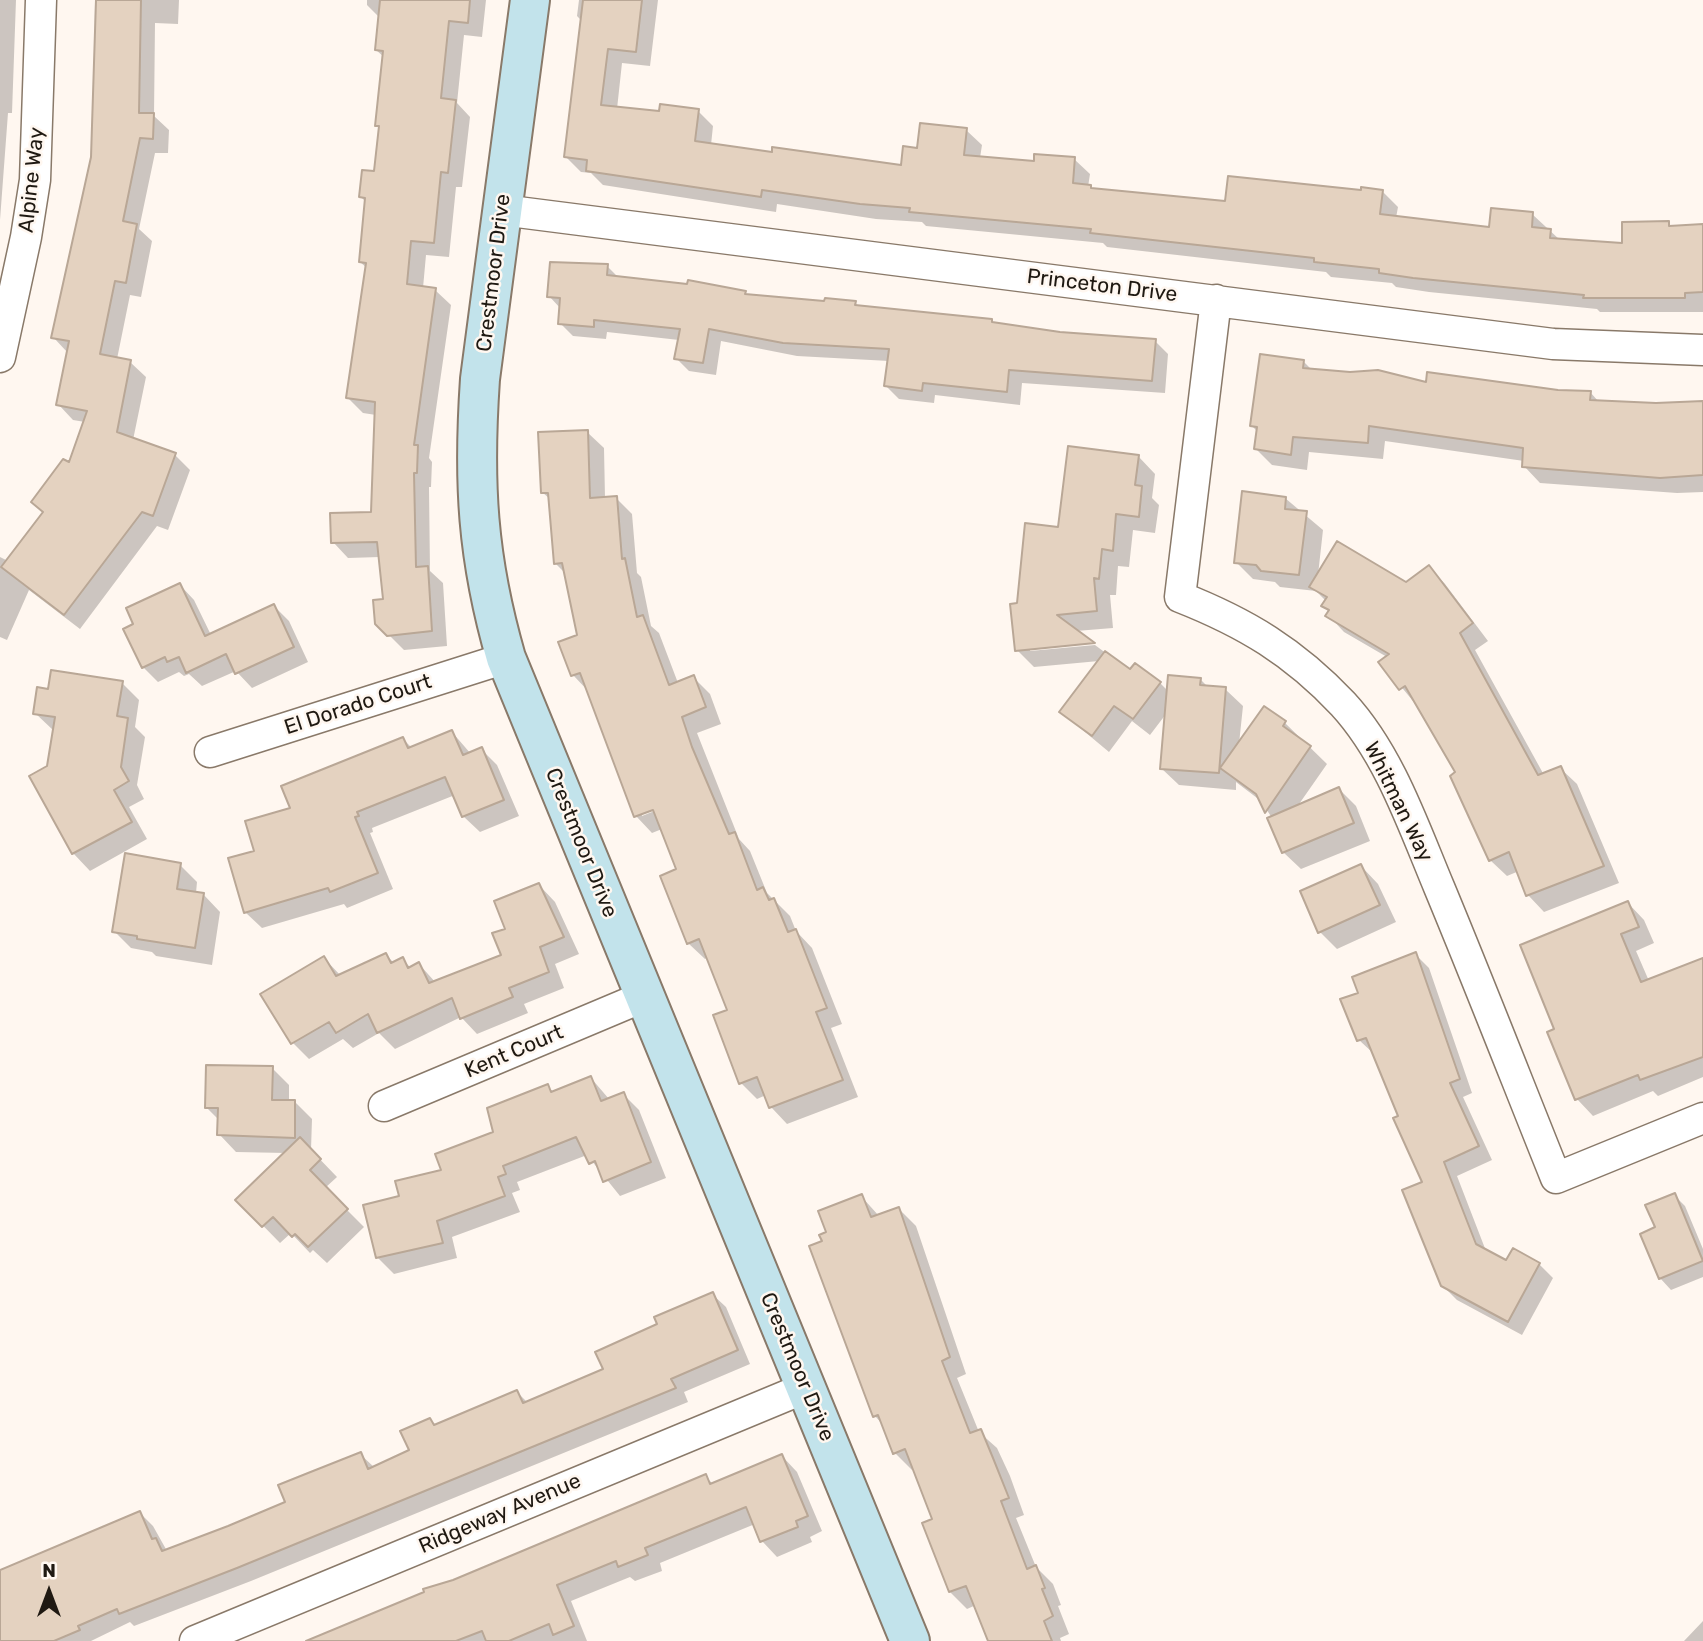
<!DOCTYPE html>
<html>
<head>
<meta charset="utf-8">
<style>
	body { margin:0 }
	#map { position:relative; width:1703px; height:1641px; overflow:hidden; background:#fff7f0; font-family:Rubik,sans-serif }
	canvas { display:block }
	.north { position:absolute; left:14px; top:1557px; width:70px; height:70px; -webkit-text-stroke:5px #fff7f0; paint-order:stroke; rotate:0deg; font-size:19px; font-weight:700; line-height:28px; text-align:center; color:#1f1912 }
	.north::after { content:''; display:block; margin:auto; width:24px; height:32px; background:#1f1912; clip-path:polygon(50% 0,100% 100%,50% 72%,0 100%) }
</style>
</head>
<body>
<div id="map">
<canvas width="1703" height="1641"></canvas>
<div class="north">N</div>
</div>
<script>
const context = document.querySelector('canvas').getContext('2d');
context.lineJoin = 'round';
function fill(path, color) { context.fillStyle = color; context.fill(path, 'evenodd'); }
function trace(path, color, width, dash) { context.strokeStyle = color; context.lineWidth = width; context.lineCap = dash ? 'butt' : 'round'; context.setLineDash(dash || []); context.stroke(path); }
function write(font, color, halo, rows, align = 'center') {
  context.font = font + ' Rubik,sans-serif'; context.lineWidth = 5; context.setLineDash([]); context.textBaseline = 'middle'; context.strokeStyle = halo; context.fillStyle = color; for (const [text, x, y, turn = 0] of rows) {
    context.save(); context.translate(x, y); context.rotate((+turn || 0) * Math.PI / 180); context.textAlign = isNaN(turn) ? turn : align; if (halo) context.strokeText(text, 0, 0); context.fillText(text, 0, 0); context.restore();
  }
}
fill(new Path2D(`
	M0,0h16l-4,113h-4l-8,107z
	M95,0h84l-1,24 -23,-1 -1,93 15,14 -1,23h-13l-16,76 13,12 -11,56 -11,-2 -13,64 13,3 16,15 -13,63 42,15 15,15 -22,60 -11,-4 -77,103 -51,-39 -22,50 -7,-3v-80l8,4 36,-48 -11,-11 37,-38 15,-42 -12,-2 -15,-16 10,-51 -15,-16 40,-180z
	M367,0h119l-4,37 -18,-2 -7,68 13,14 -8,70h-6l-7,70 -23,-2 -3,33 12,2 16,15 -22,153 3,4 -1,25h-2l1,84 13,12 4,63 -43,4 -27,-27 8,-22 -5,-44 -32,1 -15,-16 39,-28 4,-99 -13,-2 -15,-15 19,-130 -7,-6 7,-59 -6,-6 14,-24 9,-116 -8,-7 4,-32 -13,-13z
	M579,0h79l-8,66 -28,-3 -5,46 44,4 37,-2 15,15 -2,19 192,22 16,-17 47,-20 16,15 -2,13 55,5 39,-4 16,15 -2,13 5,3 133,13 157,-11 15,15 -2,11 95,11 41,-15 28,26 64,5 44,-22 4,5 31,-2v86h-103l-3,-3 -168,-17 -33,-5 -4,-4 -61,-6 -5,-5 -219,-25 -4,-4 -177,-17 -4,-4 -46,-3 -99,-15 -1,8 -173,-27 -12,-12 -10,-1 -15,-15 16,-136 -5,-5z
	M607,266l12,12 126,14 3,4 78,7 29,-1 4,5 132,14 3,3 66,9 95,8 13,13 -3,39 -143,-10 -2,22 -85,-10 -1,8 -35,-4 -13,-13 3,-25 -92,-5 -76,-15 -5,34 -27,-4 -13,-13 3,-18 -72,-8 -1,7 -33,-3 -13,-13 1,-14 -12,-13z
	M1303,361l9,9 115,14 163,8 9,10 104,2v88l-26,1 -137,-10 -16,-17v-5l-139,-20 -2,18 -74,-7 -2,18 -35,-5 -16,-16 2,-17 -6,-6z
	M587,432l17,16 1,50h11l16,16 5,59 4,4 10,49 8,7 19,50 15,-6 17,17 11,30 -24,9 42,106 11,12 17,42 23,23 6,15 16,17 30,76 -11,4 27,69 -71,27 -16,-17 -5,-12 -9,4 -16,-16 -11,-72 -22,-54 -3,2 -17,-16 -9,-73 -17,-41 -10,4 -16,-17 -47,-124 -16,-17 6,-38 -13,-63 -11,-11 -4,-63 -9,-8zM662,808l-20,8v-4z
	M1138,456l17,18 -3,24 7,7 -4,28 -22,-3 -4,37 -11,-1 -2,29h-6l3,33 -37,3 -46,17v3l65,-6 36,27 29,11 8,8 32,-12 8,8 17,2 18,17 -4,38 25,-36 21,15 42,41 -30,43 42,-18 17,17 14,35 -69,28 -18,-17 -11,-34 -11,-17 -25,-19v8l-57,-5 -18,-17 5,-54 -16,21 -18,-14 -23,31 -48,-40 38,-51 -65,6 -17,-17 2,-45 41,-77z
	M1285,498l38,32 -5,45 88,9 23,-17 16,17 43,57 -13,9 69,125 16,-7 17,16 42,99 -75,29 -16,-17 -9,-24 -12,5 -17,-16 -33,-87 -40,-67 -36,-44 6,-5 -43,-25 -16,-17 2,-3 -7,-6 3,-5 -10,-10 -36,-4 -5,-5 -22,-3 -17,-17z
	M180,585l14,15 17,35 63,-29 15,15 19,41 -56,26 -16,-17 -34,15 -13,-12 -5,2 -5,-4 -21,10 -15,-15 -8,-42z
	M122,683l17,17 -4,27 10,10 -8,48 7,14 -15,8 18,32 -57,32 -17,-18 -24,-86 5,-36 -19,-18 14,-22z
	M452,732l19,22 10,-5 16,16 22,51 -39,16 -17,-16 -8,-21 -83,33 1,4 -3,1 23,56 -46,19 -3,-4 -82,24 -17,-16 11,-60 36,-43 111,-70 9,9z
	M180,865l17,17 -1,11 7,1 17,18 -8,53 -56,-9 -4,-4 -21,-4 -17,-17z
	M1361,866l17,18 18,38 -59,27 -17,-17z
	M539,885l16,17 24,52 -24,10 9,24 -40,16 4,9 -51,21 -16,-17 -66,32 -16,-16 -26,15 -10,-9 -34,20 -16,-16 -30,-48 61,-37 17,18 45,-21 8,8 8,-4 9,9 8,-4 17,19 67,-27 5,-26z
	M1628,903l16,17 10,23 -18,8 13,30 54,-18v114l-45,19 -5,-5 -60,25 -16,-17 -21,-69z
	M1415,954l14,14 43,125 -9,4 29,63 -35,16 29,75 21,12 32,1 14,14 -31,57 -65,-35 -15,-15 -18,-102 -50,-129 -15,-14 -16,-40 17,-6z
	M272,1068l17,17v17h6l17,17 -1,31 26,27 -12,11 39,39 -37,36 -14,-13 -3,3 -19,-20 -11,10 -42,-43 48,-47 -50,-1 -17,-18v-14l-12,-12z
	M591,1078l18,21 14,-5 16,16 27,68 -46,18 -33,-41 -70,27 3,8 -8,3 8,19 -68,25 5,21 -63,16 -16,-16 23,-61 43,-26 51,-38 52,-47 7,7z
	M1674,1195l11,11 18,43v28l-32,13 -11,-12z
	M861,1196l18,20 20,-7 17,17 50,148 -9,4 22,54 18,16 13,28 14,39 -8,3 20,49 17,17 8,21 -3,1 11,28 -9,4 1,3h-71l-14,-36 -9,4 -17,-17 -25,-68 9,-4 -19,-51 -3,1 -17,-17 -12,-28 -8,-9 -51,-174 4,-9z
	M712,1294l14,13 24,57 -66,28 4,10 -437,179 -117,45 -4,-4 -39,19h-91v-70l140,-58 13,13 14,25 121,-48 72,-49 15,14 36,-17 19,-31 6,6 81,-34 11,11 77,-33 54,-45z
	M782,1456l15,16 25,59 -12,6 2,5 -35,15 -15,-16 -7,-17 -95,39 2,8 -27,10 -5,-4 -59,24 16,40h-242l108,-60 252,-105 9,9z
	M1703,1621v20h-19z`), '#0003');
const building = new Path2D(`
	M96,0h45l-2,113h15l-1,26 -13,-1 -17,83 14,3 -11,59 -11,-2 -15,73 31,6 -14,72 59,21 -23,63 -11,-4 -78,103 -63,-48 42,-55 -12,-10 32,-43 6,3 18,-51 -31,-6 13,-64 -18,-3 40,-181z
	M380,0h90l-2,23 -19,-2 -8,77 15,2 -8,73 -7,-1 -7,71 -23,-2 -4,43 29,4 -22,157h4l-1,28h-3l2,94 12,-1 4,65 -45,5 -12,-12 -2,-24 10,-1 -6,-57 -46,1 -1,-30 41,-1 4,-110 -29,-4 20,-135 -7,-1 6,-64 -6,-1 3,-27 12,1 5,-45h-4l8,-75 -8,-1z
	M583,0h59l-6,52 -28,-3 -7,56 58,6 1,-7 39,5 -4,32 77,11v-5l129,18 2,-19 14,2 3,-25 47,5 -3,27 70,6v-7l41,3 -2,26 18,2v3l134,13 3,-25 133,14v-3l22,3 -3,24 109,13 2,-19 42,4 -1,15 19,2 -1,9 72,5v-21l47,-1v5l34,-2v68l-18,1v5h-102l1,-3 -171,-17 -34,-5v-4l-65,-7v-4l-224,-25 1,-4 -182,-17 1,-4 -50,-4 -98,-14 -1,7 -175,-26 1,-11 -23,-3z
	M550,262l58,2 -1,11 80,9 1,-4 58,11 -1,3 79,7 1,-3 31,3 -1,4 137,14v3l68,10 96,7 -4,42 -143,-11 -2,22 -84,-9 -1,8 -38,-5 5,-37 -106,-6 -74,-14 -6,34 -29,-4 6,-30 -86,-9v7l-36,-3 2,-26 -13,-1z
	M1260,354l44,6 -1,8 47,4 28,-2 48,12 1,-10 131,18 33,1 -1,9 66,3 47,-2v74l-43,3 -138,-11 1,-19 -154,-22 -1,17 -75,-6 -2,18 -37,-6 3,-22 -7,-1z
	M588,430l2,68 27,-2 5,63 3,-1 12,59 6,-2 26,70 25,-10 12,32 -24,10 10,30 37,87 6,-2 22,58 6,-3 6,13 5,-2 14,34 8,-3 31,79 -11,4 27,68 -74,28 -12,-31 -18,7 -26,-69 14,-5 -28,-71 -12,5 -27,-68 16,-7 -23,-59 -19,7 -54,-144 -9,3 -13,-34 19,-7 -15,-72 -8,1 -6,-71h-7l-3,-61z
	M1068,446l71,9 -4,30 7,1 -3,31 -23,-3 -3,37 -11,-2 -3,30 -5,-1 3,33 -40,4 38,28 -80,8 -5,-47 7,-1 8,-80 33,4z
	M1242,491l44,6 -1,12 22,2 -8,64 -38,-4 -5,-6 -22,-2z
	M1337,541l69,41 23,-17 44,58 -13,10 78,142 23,-9 43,100 -78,30 -17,-44 -20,9 -39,-85 5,-4 -50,-86 -6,4 -21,-28 11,-8 -64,-38 4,-6 -8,-4 6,-9 -18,-10z
	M180,583l25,53 69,-32 20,43 -59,27 -9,-20 -40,19 -7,-16 -12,5 -2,-5 -23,11 -19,-39 10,-5 -7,-16z
	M1105,651l25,18 5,-6 26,19 -28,37 -19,-13 -22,30 -33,-24z
	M51,670l72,11 -6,35 11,2 -7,49 8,14 -15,9 18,32 -60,32 -43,-78 18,-10 8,-49 -22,-3 4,-27 11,2z
	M1168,675l33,3 -1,7 26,2 -7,86 -59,-4z
	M1264,706l22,15 -3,5 28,20 -46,67 -9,-19 -36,-26z
	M452,730l11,25 19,-8 22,53 -42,17 -17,-40 -88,35 2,4 -4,1 23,56 -48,19 -2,-4 -84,25 -16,-55 26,-7 -9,-30 45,-13 -9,-22 122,-49 5,11z
	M1339,787l15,36 -72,30 -15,-35z
	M125,853l56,10 -4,26 27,4 -9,55 -58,-9v-3l-25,-4z
	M1361,864l19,41 -62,28 -18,-42z
	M539,883l25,54 -24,10 9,25 -40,16 4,9 -53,22 -8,-21 -75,35 -9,-19 -32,19 -7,-11 -38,22 -31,-50 64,-38 12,20 50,-23 5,10 12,-6 5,11 11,-6 10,21 72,-28 -9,-22 13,-4 -11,-28z
	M1628,901l11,26 -18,7 20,48 62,-24v99l-63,23 -2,-5 -63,25 -28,-68 7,-3 -34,-84z
	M1416,952l44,127 -10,4 29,63 -35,16 32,82 30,16 7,-12 27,15 -32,59 -67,-36 -39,-96 20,-8 -29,-64 5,-2 -32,-78 -9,3 -17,-42 18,-6 -6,-16z
	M206,1065l67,1 -1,34h23v38l-78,-3 1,-27h-13z
	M591,1076l10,25 23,-9 27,70 -48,20 -8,-21 -6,3 -13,-27 -73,29 3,8 -8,3 7,19 -68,25 6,22 -67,15 -13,-53 36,-9 -4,-15 46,-11 -6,-16 58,-22 -6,-24 61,-24 3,8z
	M300,1137l21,22 -11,11 38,39 -40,38 -13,-13 -3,3 -19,-20 -11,10 -27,-27z
	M1675,1193l28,68 -44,18 -19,-45 15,-7 -10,-22z
	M862,1194l9,23 28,-10 51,150 -8,4 28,72 11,-4 12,29 16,40 -8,3 26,68 9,-4 9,23 -3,1 11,27 -9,5 8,20h-64l-22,-55 -17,6 -27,-69 10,-4 -27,-70 -12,5 -15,-39 -5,2 -64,-171 13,-5 -3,-6 7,-3 -8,-21z
	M713,1292l25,58 -67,29 5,9 -439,180 -118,46 -2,-5 -39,17 2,4 -26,11h-54v-71l140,-59 12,28 4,-1 6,13 66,-25 57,-24 -7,-17 30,-12 53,-21 7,17 41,-19 -9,-19 30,-13 4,7 83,-35 6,13 80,-34 -8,-17 62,-28 -3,-7z
	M782,1454l26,62 -12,5 2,6 -38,15 -14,-35 -101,41 3,7 -30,12 -2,-6 -59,24 17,41 -21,9 -4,-11 -40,17h-23l-4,-10 -26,10h-150l118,-49 -1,-3 30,-9 253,-106 4,10z`);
fill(building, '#e4d2c0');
trace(building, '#b9a796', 2);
const street = new Path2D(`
	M502,210l1051,134 150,6
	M1216,300l-36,297c66,26 114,55 163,107 46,50 70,121 96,183 40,96 78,194 117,291l147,-60
	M0,357l26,-120 9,-57 6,-180
	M210,752l296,-94
	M384,1106l259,-109
	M195,1641l610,-253`);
const secondary = new Path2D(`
	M530,0l-50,379c-7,103 -3,179 26,279l404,983`);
trace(street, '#897969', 33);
trace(secondary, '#897969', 42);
trace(street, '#fff', 30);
trace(secondary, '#c2e3eb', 38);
write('21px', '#1f1912', '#fff7f0', [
	["Alpine Way",32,180,-84],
	["Crestmoor Drive",494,273,-83],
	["Princeton Drive",1102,286,7],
	["El Dorado Court",358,705,-18],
	["Whitman Way",1398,802,64],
	["Crestmoor Drive",581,843,68],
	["Kent Court",514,1052,-23],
	["Crestmoor Drive",797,1367,67],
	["Ridgeway Avenue",500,1514,-23]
]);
</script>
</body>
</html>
